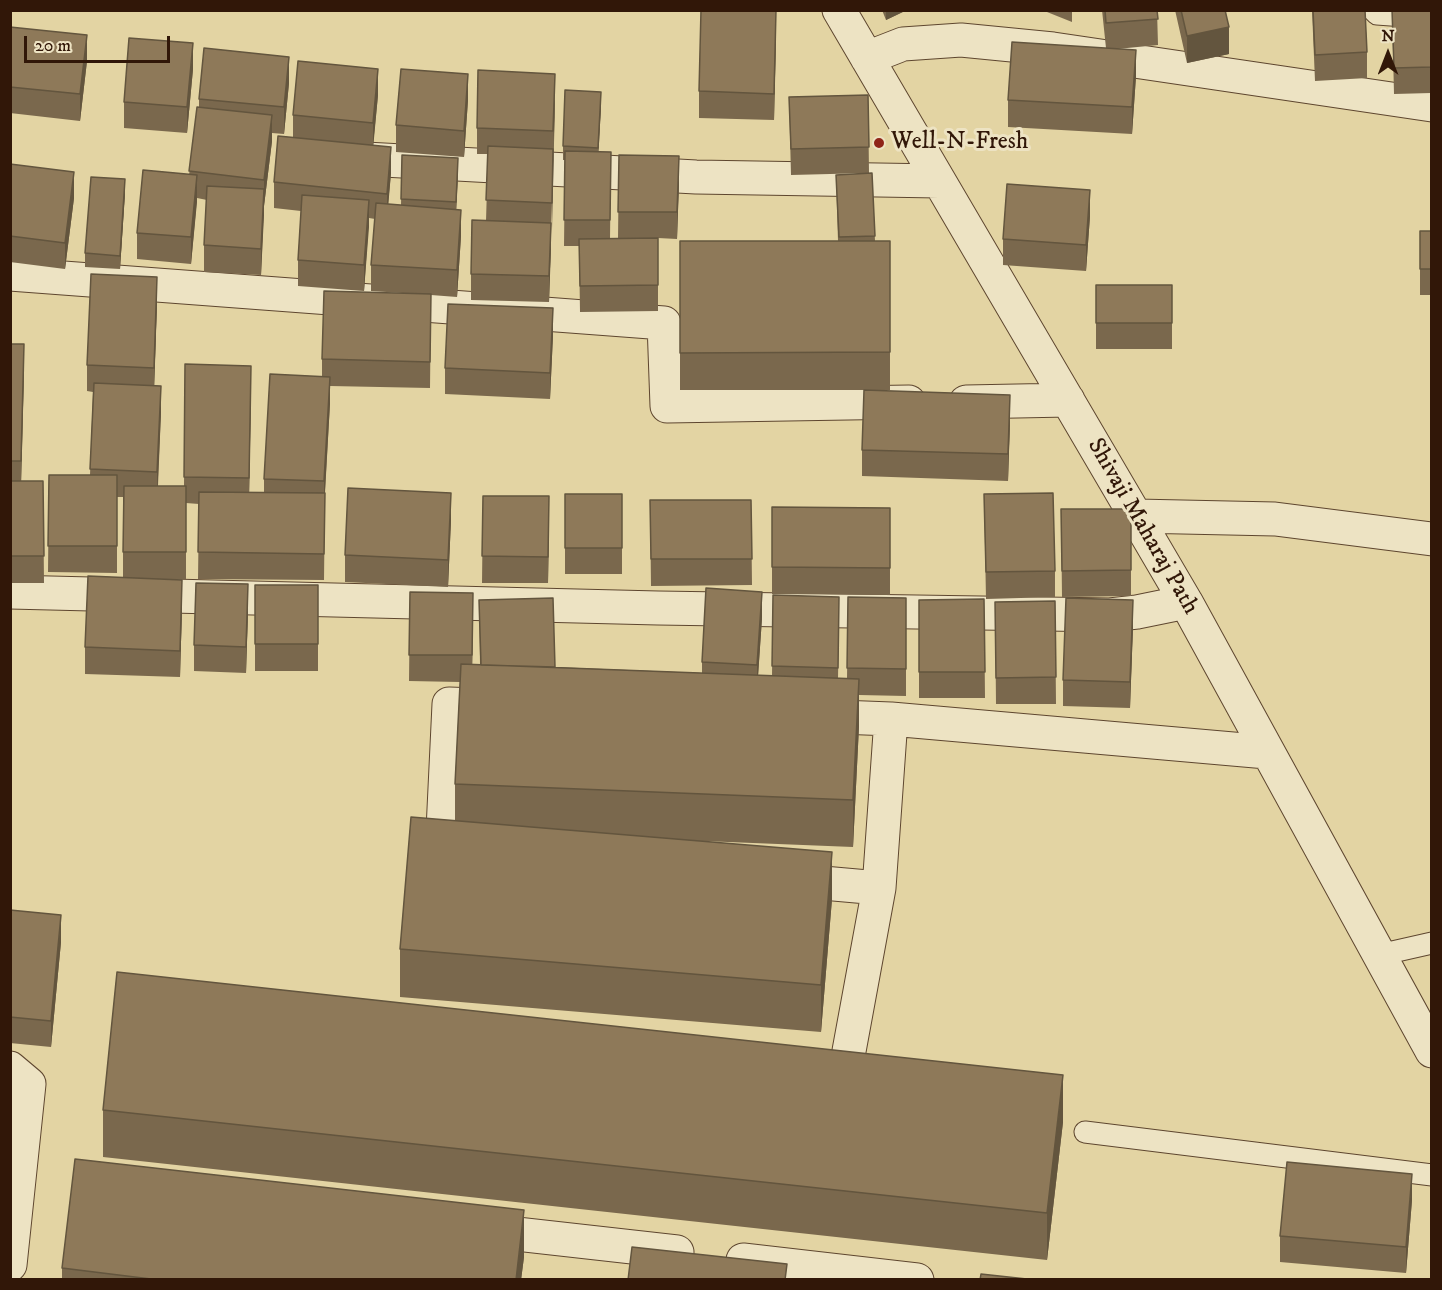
<!DOCTYPE html>
<html>
<head>
<meta charset="utf-8">
<style>
	body { margin:0 }
	#map { position:relative; width:1442px; height:1290px; overflow:hidden; background:#e3d4a3; font-family:"IM FELL DW Pica",serif }
	canvas { display:block }
	.frame { position:absolute; inset:0; border:12px solid #311708; pointer-events:none }
	.north { position:absolute; left:1358px; top:24px; width:60px; height:60px; -webkit-text-stroke:4px #ede3c3; paint-order:stroke; rotate:0deg; font-size:16px; font-weight:700; line-height:24px; text-align:center; color:#311708 }
	.north::after { content:''; display:block; margin:auto; width:21px; height:27px; background:#311708; clip-path:polygon(50% 0,100% 100%,50% 72%,0 100%) }
	.scale { position:absolute; left:24px; top:36px; width:146px; height:27px; box-sizing:border-box; border:3px solid #311708; border-top:0; padding-left:8px; font-size:18px; line-height:21px; white-space:nowrap; color:#311708; -webkit-text-stroke:4px #ede3c3; paint-order:stroke }
</style>
</head>
<body>
<div id="map">
<canvas width="1442" height="1290"></canvas>
<div class="frame"></div>
<div class="north">N</div>
<div class="scale">20 m</div>
</div>
<script>
const context = document.querySelector('canvas').getContext('2d');
context.lineJoin = 'round';
function trace(path, color, width, dash) { context.strokeStyle = color; context.lineWidth = width; context.lineCap = dash ? 'butt' : 'round'; context.setLineDash(dash || []); context.stroke(path); }
function fill(path, color) { context.fillStyle = color; context.fill(path, 'evenodd'); }
function write(font, color, halo, rows, align = 'center') {
  context.font = font + ' "IM FELL DW Pica",serif'; context.lineWidth = 6; context.setLineDash([]); context.textBaseline = 'middle'; context.strokeStyle = halo; context.fillStyle = color; for (const [text, x, y, turn = 0] of rows) {
    context.save(); context.translate(x, y); context.rotate((+turn || 0) * Math.PI / 180); context.textAlign = isNaN(turn) ? turn : align; if (halo) context.strokeText(text, 0, 0); context.fillText(text, 0, 0); context.restore();
  }
}
const lane = new Path2D(`
	M1373,10l4,4 55,4
	M1379,955l53,-12
	M1085,1132l347,43`);
const street = new Path2D(`
	M839,10l347,592 246,449
	M867,58l36,-14 58,-4 92,9 379,56
	M347,158l349,19 243,4
	M10,274l654,49 3,83 242,-4
	M966,402l102,-2
	M1136,516l139,3 157,20
	M10,592l648,16 452,7 27,-3 49,-10
	M814,716l77,3
	M456,852l-14,-1 7,-147 55,2
	M789,880l90,8 12,-169 376,33
	M849,1051l30,-163
	M10,1068l19,16 -19,181
	M481,1230l196,22
	M743,1260l174,20`);
trace(lane, '#5e462f', 23);
trace(street, '#5e462f', 35);
trace(lane, '#ede3c3', 21);
trace(street, '#ede3c3', 33);
fill(new Path2D(`
	M882,10h25l-21,10z
	M1042,10h30v12z
	M1102,10h55l1,35 -41,4 19,27 -4,58 -124,-7v-27l98,-52z
	M1175,10h50l4,44 -42,9z
	M1312,10h53l2,42v26l-52,3z
	M1392,10h39v83l-37,1z
	M10,27l77,34 -7,60 -70,-8z
	M776,35l-2,85 -75,-2v-27z
	M193,69l-6,64 -63,-5v-26z
	M289,83l-5,51 -12,-1v8l-8,65 -3,69 -57,-3v-27l3,-45 -10,-2 -6,66 -54,-5v-26l52,-58 10,-68v-8z
	M378,95l-5,50 18,28 -3,31 13,1 1,-50 56,17 -2,38 5,26 -4,61 -26,-2 -1,93 -100,-2v17l-5,90 -1,87 -126,-1 1,-75 -13,-1v76h-34l30,27 -2,71 -95,-3v-27l38,-69v-81h-6v76l-69,-1 1,-97h41l3,-83 -6,-1v-26l70,-62 -3,83 7,26 -3,74h26l1,-122 66,28 -2,100h15v-13l58,-102v-18l80,-66 -31,-2v-26l4,-46 -6,-1 -5,73 -66,-5v-26l3,-49 -27,-3v-26l19,-45v-22z
	M868,95l1,78 -78,2 -2,-78z
	M468,100l-4,57 -68,-5v-27z
	M555,100l-6,202 -78,-2v-26l15,-53 2,-67h-11v-26z
	M601,106l-3,46h13l-1,87 35,-1h-27l1,-83 60,27 -2,57 -19,-1v73l-78,1 -1,-66h-15l1,-86h-2v-14z
	M10,164l64,34 -9,71 -55,-7z
	M872,173l3,68h15v149h-210v-149h158l-2,-66z
	M125,193l-5,76 -35,-2v-14z
	M1090,216l-4,55 -83,-6v-26z
	M1420,231h11v64h-11z
	M1096,285h76v64h-76z
	M553,335l-3,64 -105,-5v-26z
	M10,344l14,26 -3,111h22l1,102h-34z
	M1010,421l-2,60 -146,-5v-26z
	M565,494h57v80h-57z
	M984,494l71,77v26l-69,2z
	M483,496l66,27 -1,60h-66z
	M650,500h101l1,85 -101,1z
	M772,507l118,1v87l-118,-1z
	M1061,509h70v87l-69,1z
	M451,520l-3,67 -103,-5v-27z
	M255,585h63v86h-63z
	M410,592l63,28 -1,44h8l-1,-64 76,67 147,6v-11l60,-44 -4,57 14,1 1,-81 66,28 -1,55 9,1 1,-82 58,1v98l-47,-1v31l-6,121 -150,-6 129,58 -11,133 -421,-35v-48l55,-128v-37l5,-102 -51,-1z
	M984,599l1,99h-66v-98z
	M1055,601l1,103h-60l-1,-102z
	M248,611l-2,62 -52,-2v-26z
	M1133,626l-3,82 -67,-2v-26z
	M10,910l51,32 -10,105 -41,-4z
	M103,1110l960,12 -16,138 -944,-103z
	M1412,1200l-6,73 -126,-11v-26z
	M524,1257l-3,23h-459v-12z`), '#7a684d');
fill(new Path2D(`
	M776,10v25l-2,85v-26z
	M886,10h21l-21,10z
	M1229,27v27l-42,9v-27z
	M87,35v26l-7,60v-27z
	M193,43v26l-6,64v-26z
	M1136,50v26l-4,58v-27z
	M289,57v26l-5,51v-27z
	M378,69v26l-5,54v-26z
	M468,74v26l-4,57v-26z
	M555,74v26l-3,129v-26z
	M601,92v14l-3,56v-14z
	M272,115v26l-8,65v-26z
	M391,147v26l-4,47v-26z
	M679,156v26l-2,57v-27z
	M458,158v14l-2,44v-14z
	M74,172v26l-9,71v-26z
	M197,175v27l-6,62v-27z
	M125,179v14l-5,76v-13z
	M264,189v26l-3,60v-26z
	M1090,190v26l-4,55v-26z
	M369,200v27l-5,64v-26z
	M461,210v26l-4,61v-27z
	M551,223v26l-2,53v-26z
	M157,277v26l-3,91v-26z
	M553,308v27l-3,64v-26z
	M24,344v26l-3,117v-26z
	M251,366v26l-2,112v-26z
	M330,377v26l-6,104v-26z
	M161,386v26l-4,87v-27z
	M1010,395v26l-2,60v-27z
	M451,493v27l-3,67v-27z
	M549,496v27l-1,60v-26z
	M182,580v26l-2,71v-26z
	M248,584v27l-2,62v-26z
	M762,592v26l-5,74v-27z
	M473,593v27l-1,62v-27z
	M1133,600v26l-3,82v-26z
	M859,679v47l-6,121v-47z
	M832,852v47l-11,133v-47z
	M61,915v27l-10,105v-26z
	M1063,1075v47l-16,138v-47z
	M1412,1174v26l-6,73v-26z
	M524,1210v47l-3,23h-5z`), '#63553e');
const building = new Path2D(`
	M701,10h75l-2,84 -75,-3z
	M1105,10h52l1,9 -52,4z
	M1181,10h44l4,17 -42,9z
	M1313,10h52l2,42 -52,3z
	M1392,10h39v57l-37,1z
	M10,27l77,8 -7,59 -70,-7z
	M129,38l64,5 -6,64 -63,-5z
	M1012,42l124,8 -4,57 -124,-7z
	M204,48l85,9 -5,50 -85,-8z
	M298,61l80,8 -5,54 -80,-8z
	M401,69l67,5 -4,57 -68,-6z
	M478,70l77,4 -2,57 -76,-3z
	M565,90l36,2 -3,56 -35,-2z
	M868,95l1,52 -78,2 -2,-52z
	M197,107l75,8 -8,65 -75,-9z
	M278,136l113,11 -4,47 -113,-12z
	M488,146l65,3 -1,54 -66,-3z
	M565,151l46,1 -1,68h-46z
	M402,155l56,3 -2,44 -55,-3z
	M619,155l60,1 -2,56h-59z
	M10,164l64,8 -9,71 -55,-7z
	M143,170l54,5 -6,62 -54,-4z
	M872,173l3,63 -36,1 -3,-62z
	M91,177l34,2 -5,77 -35,-3z
	M1007,184l83,6 -4,55 -83,-6z
	M207,186l57,3 -3,60 -57,-4z
	M302,195l67,5 -5,65 -66,-5z
	M376,203l85,7 -4,60 -86,-5z
	M472,220l79,3 -2,53 -78,-2z
	M1420,231h11v38h-11z
	M658,238v47l-78,1 -1,-47z
	M680,241h210v111l-210,1z
	M91,274l66,3 -3,91 -67,-3z
	M1096,285h76v38h-76z
	M324,291l107,3 -1,68 -108,-3z
	M448,304l105,4 -3,65 -105,-5z
	M10,344h14l-3,117h-11z
	M185,364l66,2 -2,112 -65,-1z
	M270,374l60,3 -6,104 -60,-2z
	M94,383l67,3 -4,86 -67,-3z
	M864,390l146,5 -2,59 -146,-4z
	M49,475h68v71h-69z
	M10,481h33l1,75h-34z
	M124,486h62v66h-63z
	M348,488l103,5 -3,67 -103,-5z
	M199,492l126,1 -1,61 -126,-2z
	M1053,493l2,78 -69,1 -2,-78z
	M565,494h57v54h-57z
	M483,496h66l-1,61 -66,-1z
	M650,500h101l1,59h-101z
	M772,507l118,1v60l-118,-1z
	M1061,509h70v61l-69,1z
	M88,576l94,4 -2,71 -95,-4z
	M196,583l52,1 -2,63 -52,-2z
	M255,585h63v59h-63z
	M706,588l56,4 -5,73 -55,-3z
	M410,592l63,1 -1,62h-63z
	M773,595l66,2 -1,71 -66,-2z
	M848,597l58,1v71l-59,-1z
	M553,598l2,69 -74,-2 -2,-65z
	M1066,598l67,2 -3,82 -67,-2z
	M984,599l1,73h-66v-72z
	M1055,601l1,76 -60,1 -1,-76z
	M461,664l398,15 -6,121 -398,-16z
	M411,817l421,35 -11,133 -421,-36z
	M10,910l51,5 -10,106 -41,-4z
	M117,972l946,103 -16,138 -944,-103z
	M75,1159l449,51 -8,70h-357l-97,-12z
	M1287,1162l125,12 -6,73 -126,-11z
	M632,1247l155,17 -2,16h-157z
	M981,1274l55,6h-56z`);
fill(building, '#8e7959');
trace(building, '#63553e', 1.5);
for (const [x, y, r, color] of [
	[879,143,6,"#8f2418"]
]) { const dot = new Path2D(); dot.arc(x, y, r, 0, 2 * Math.PI); context.fillStyle = color; context.fill(dot); trace(dot, '#ede3c3', 2); }
write('24px', '#311708', '#ede3c3', [
	["Well-N-Fresh",891,143]
], 'left');
write('24px', '#311708', '#ede3c3', [
	["Shivaji Maharaj Path",1142,527,60]
]);
</script>
</body>
</html>
